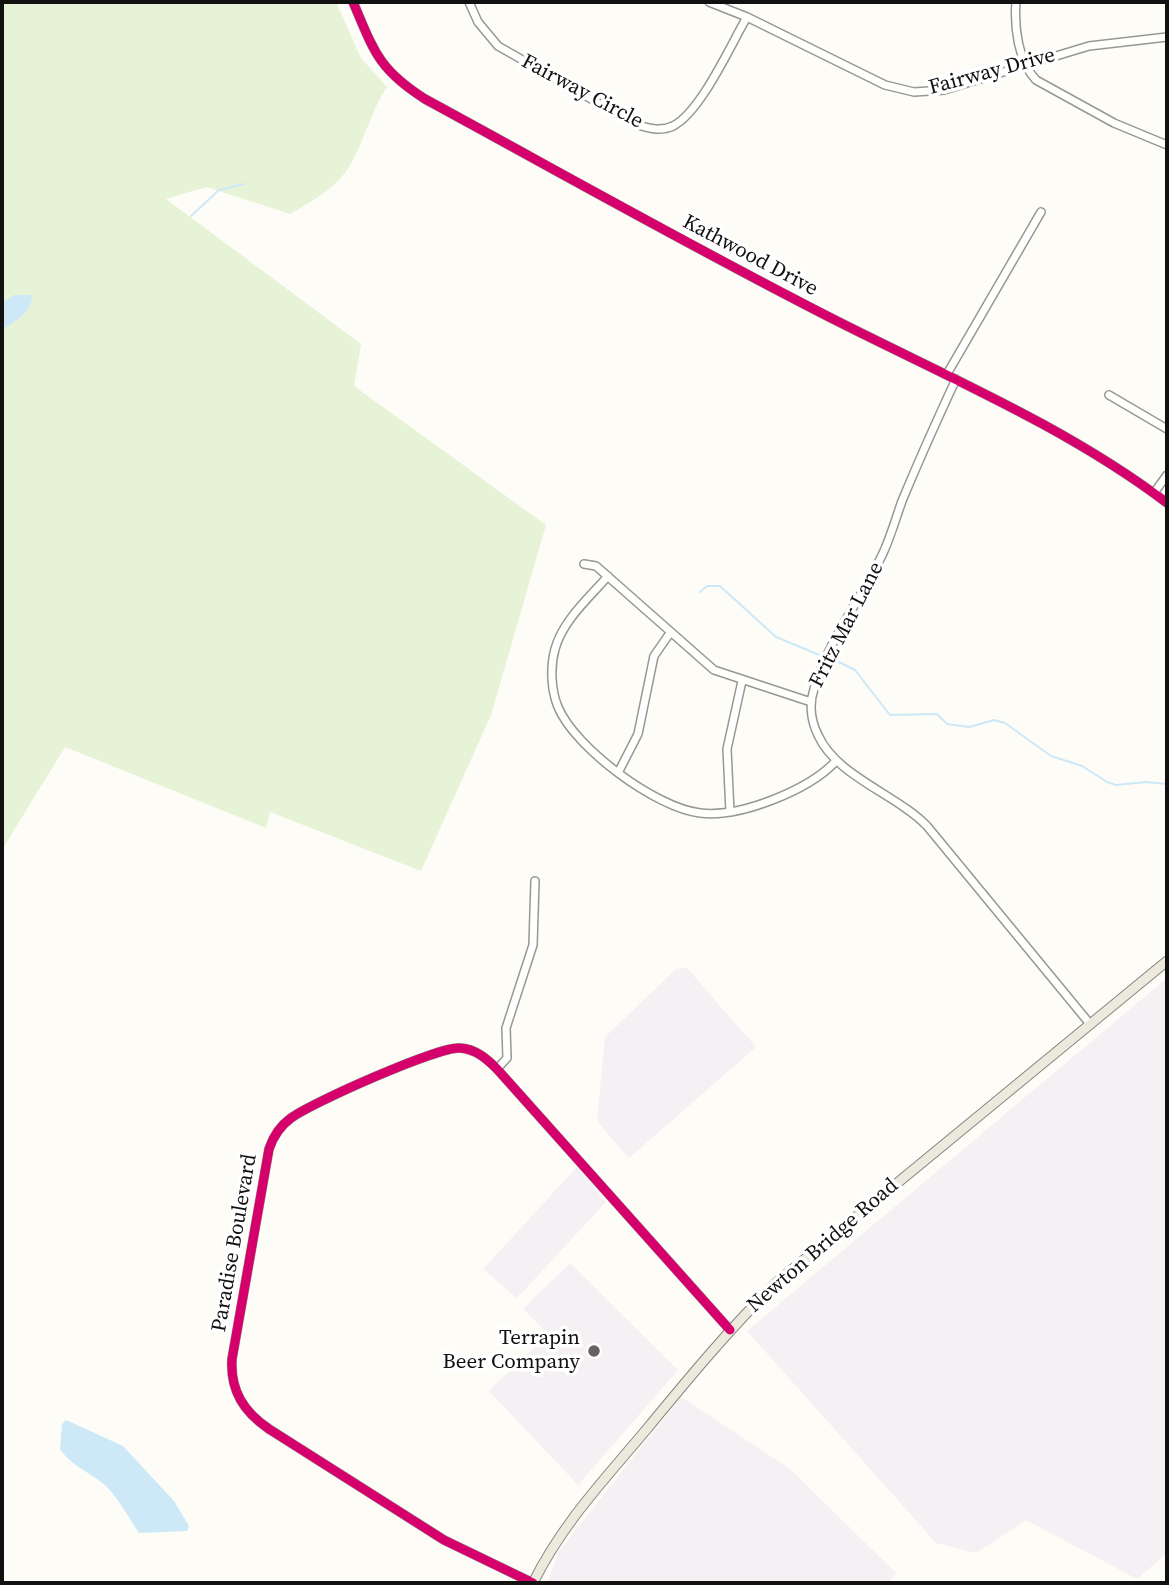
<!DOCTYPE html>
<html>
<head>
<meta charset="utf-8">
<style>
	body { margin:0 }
	#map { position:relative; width:1169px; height:1585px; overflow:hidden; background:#fdfcf7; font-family:"Source Serif 4",serif }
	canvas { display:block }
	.frame { position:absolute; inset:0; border:4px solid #111; pointer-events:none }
</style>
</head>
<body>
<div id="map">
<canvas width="1169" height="1585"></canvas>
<div class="frame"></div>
</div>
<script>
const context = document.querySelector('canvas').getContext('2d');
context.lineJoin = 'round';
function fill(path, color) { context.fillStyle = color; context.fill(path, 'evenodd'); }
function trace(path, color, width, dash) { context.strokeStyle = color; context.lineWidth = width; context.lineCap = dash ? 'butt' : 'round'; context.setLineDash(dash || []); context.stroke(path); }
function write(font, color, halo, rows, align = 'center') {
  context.font = font + ' "Source Serif 4",serif'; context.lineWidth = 7; context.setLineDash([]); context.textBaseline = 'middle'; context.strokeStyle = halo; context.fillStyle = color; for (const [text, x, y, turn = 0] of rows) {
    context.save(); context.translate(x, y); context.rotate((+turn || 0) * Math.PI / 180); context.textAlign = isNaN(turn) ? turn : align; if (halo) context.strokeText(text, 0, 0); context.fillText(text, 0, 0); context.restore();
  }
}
fill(new Path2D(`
	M687,968l69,79 -127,111 -32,-37 8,-84 71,-68z
	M1167,978v575l-30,26 -111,-59 -50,33 -40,-10 -189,-212z
	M577,1167l29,35 -89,96 -34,-29z
	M570,1263l108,107 -100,115 -89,-94 59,-57 -25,-25z
	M681,1397l109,72 106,104 -7,10h-342l12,-32z`), '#f5f0f3');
fill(new Path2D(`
	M2,2h334l25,56 26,29c-17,25 -22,54 -38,80 -13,21 -38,35 -59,47l-83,-27 -41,12 195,145 -7,42 192,139 -55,190 -70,156 -151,-59 -4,16 -201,-81 -63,103z`), '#e7f3d7');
fill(new Path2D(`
	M14,295h18c1,17 -17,26 -30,35v-27z
	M66,1420l57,26 51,55 15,25 -2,5 -48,2c-10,-15 -20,-33 -32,-46 -15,-14 -36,-21 -47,-38l2,-25z`), '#cde8f7');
trace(new Path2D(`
	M191,216l28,-26 25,-6
	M700,592l7,-6h13l56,51 46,19
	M835,660l20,10 35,45 47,-1 10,10 22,3 25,-7 11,3 46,33 31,10 25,16 9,3 30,-3 21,2`), '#cde8f7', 2);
const minor = new Path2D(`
	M353,2c21,49 25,67 72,97 138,75 274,152 414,223 111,56 229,106 328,181
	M469,2l9,20 20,24 137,78c12,4 25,8 38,2 28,-14 58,-82 74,-109
	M709,2l38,15 138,68 29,7 30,-2 145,-44 78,-9
	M1016,2c-2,25 2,59 20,78l78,43 53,22
	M947,374l94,-162
	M956,379c-19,41 -37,81 -54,122 -6,17 -11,34 -18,50 -21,46 -56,89 -70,138 -5,15 -3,32 4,46 18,41 78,59 109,91l163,198
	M1109,395l58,34
	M1154,493l13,-18
	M584,564l12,2 118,104 97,32
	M608,576c-19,22 -45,44 -53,73 -5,18 -4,41 3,58 17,41 98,101 142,106 40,5 109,-23 136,-52
	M619,771l19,-37 16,-78 16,-23
	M730,812l-3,-63 15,-68
	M497,1069l10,-11 -1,-30 27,-83 2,-64
	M533,1583l-89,-43 -175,-111c-25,-17 -39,-38 -37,-70l37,-210c4,-12 11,-23 22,-31 20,-15 148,-72 169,-70 16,1 27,11 37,21l233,261`);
const major = new Path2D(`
	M533,1583c29,-59 71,-103 113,-153 42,-51 84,-102 131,-148l390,-321`);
trace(minor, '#979795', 10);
trace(major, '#858482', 11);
trace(minor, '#fffffe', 7);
trace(major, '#ede9dc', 9);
trace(new Path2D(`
	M353,2c21,49 25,67 72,97 138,75 274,152 414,223 111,56 229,106 328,181
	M533,1583l-89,-43 -175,-111c-25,-17 -39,-38 -37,-70l37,-210c4,-12 11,-23 22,-31 20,-15 148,-72 169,-70 16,1 27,11 37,21l233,261`), '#d6006c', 9);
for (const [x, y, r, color] of [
	[594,1351,7,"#646362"]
]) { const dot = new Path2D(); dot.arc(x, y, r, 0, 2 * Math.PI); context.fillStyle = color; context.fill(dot); trace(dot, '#fff', 2.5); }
write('21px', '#111', '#fff', [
	["Fairway Drive",992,72,-15],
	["Fairway Circle",582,92,28],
	["Kathwood Drive",750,256,28],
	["Fritz Mar Lane",847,625,-63],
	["Paradise Boulevard",235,1243,-80],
	["Newton Bridge Road",823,1246,-41]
]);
write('21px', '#111', '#fff', [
	["Terrapin",580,1339],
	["Beer Company",580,1363]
], 'right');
</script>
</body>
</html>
